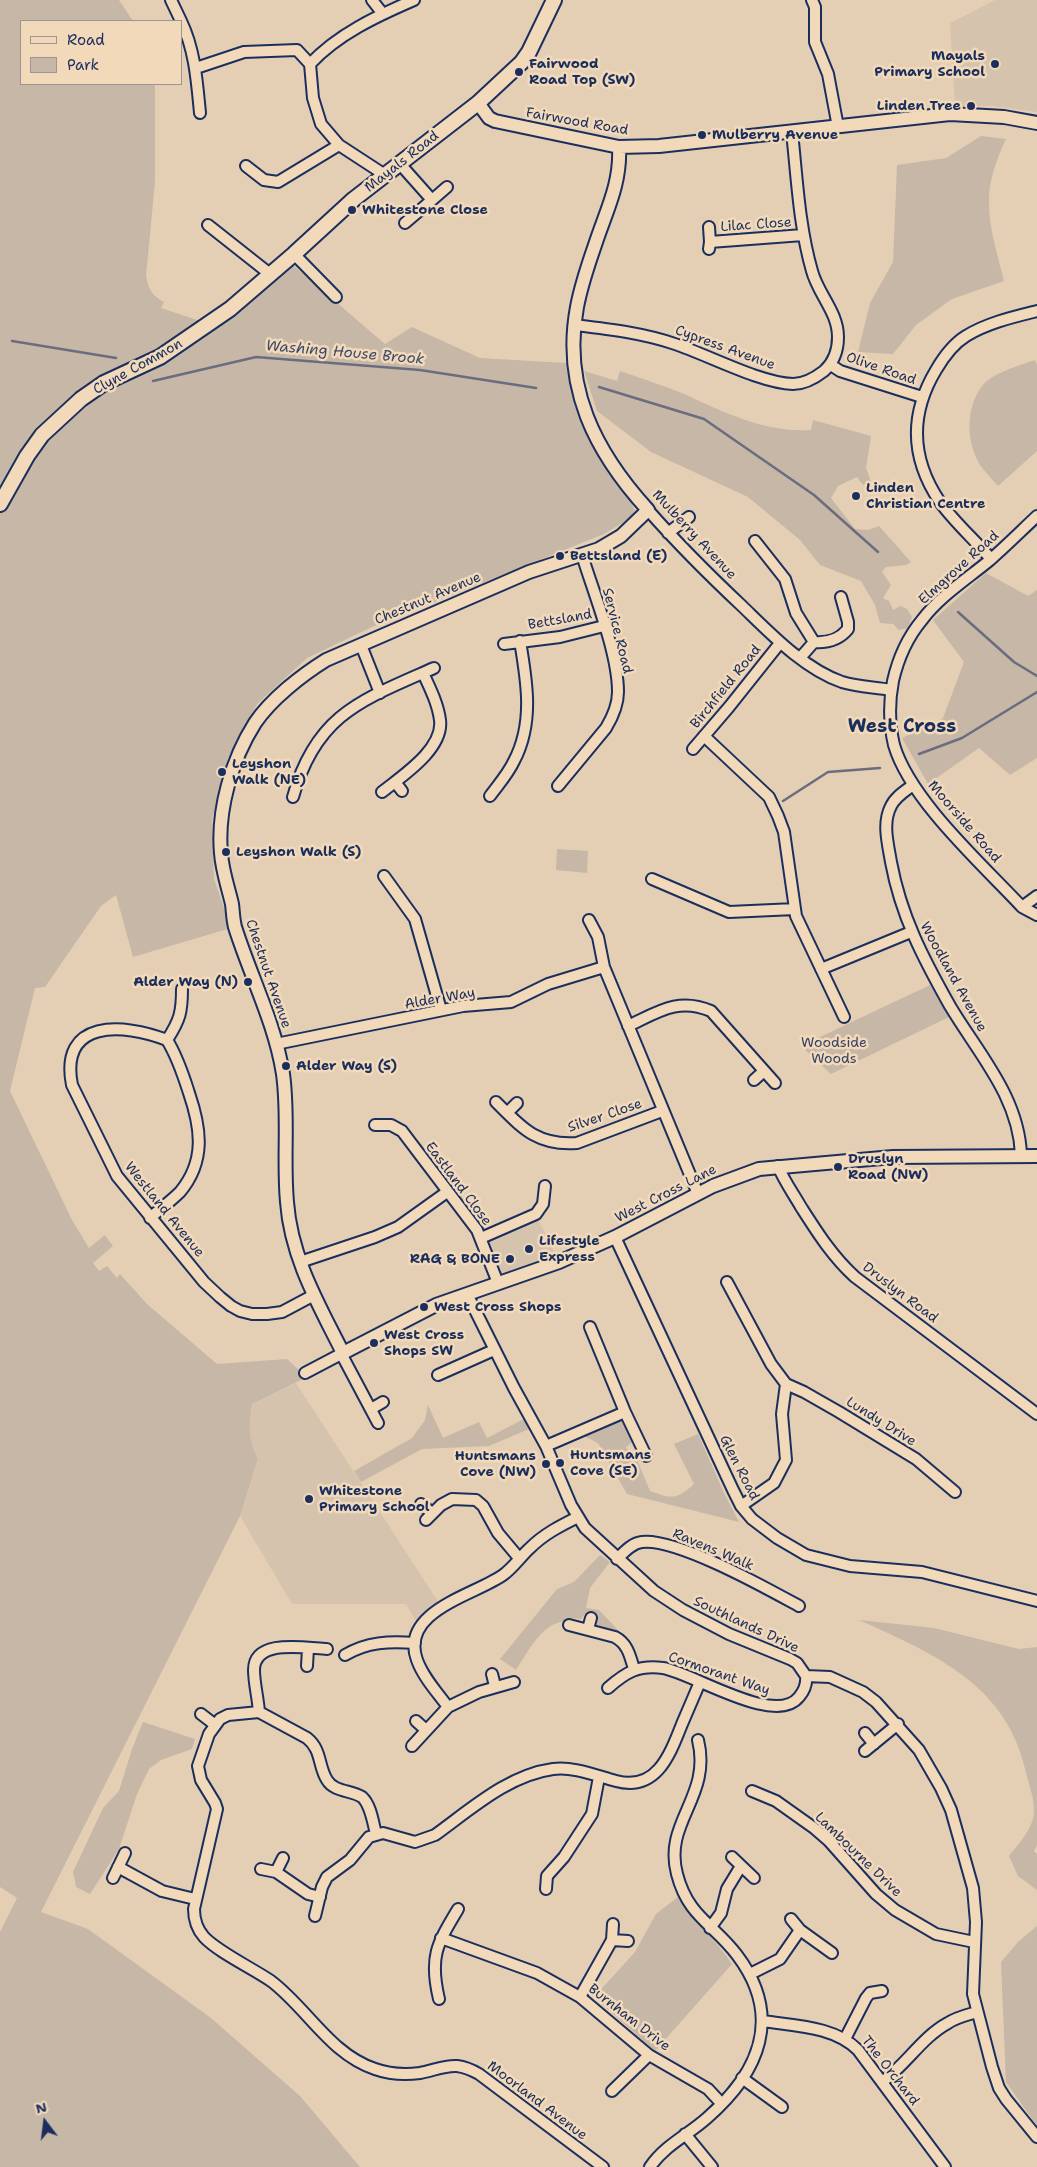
<!DOCTYPE html>
<html>
<head>
<meta charset="utf-8">
<style>
	body { margin:0 }
	#map { position:relative; width:1037px; height:2167px; overflow:hidden; background:#e5cfb4; font-family:"Shantell Sans",sans-serif }
	canvas { display:block }
	.legend { position:absolute; left:20px; top:20px; width:162px; height:65px; box-sizing:border-box; background:#f2d9b9; border:1px solid #9c9595; margin:0; padding:6px 9px; list-style:none; font-size:15px; color:#1b2f5e }
	.legend li { display:flex; align-items:center; gap:10px; height:25px }
	.legend b { width:25px; border:1px solid #9c9595 }
	.north { position:absolute; left:20px; top:2097px; width:50px; height:50px; -webkit-text-stroke:4px #f2d9b9; paint-order:stroke; rotate:345deg; font-size:14px; font-weight:700; line-height:20px; text-align:center; color:#1b2f5e }
	.north::after { content:''; display:block; margin:auto; width:18px; height:22px; background:#1b2f5e; clip-path:polygon(50% 0,100% 100%,50% 72%,0 100%) }
</style>
</head>
<body>
<div id="map">
<canvas width="1037" height="2167"></canvas>
<ul class="legend">
<li><b style="height:6px;background:#f2d9b9"></b>Road</li>
<li><b style="height:14px;background:#c7b7a7"></b>Park</li>
</ul>
<div class="north">N</div>
</div>
<script>
const context = document.querySelector('canvas').getContext('2d');
context.lineJoin = 'round';
function fill(path, color) { context.fillStyle = color; context.fill(path, 'evenodd'); }
function trace(path, color, width, dash) { context.strokeStyle = color; context.lineWidth = width; context.lineCap = dash ? 'butt' : 'round'; context.setLineDash(dash || []); context.stroke(path); }
function write(font, color, halo, rows, align = 'center') {
  context.font = font + ' "Shantell Sans",sans-serif'; context.lineWidth = 5; context.setLineDash([]); context.textBaseline = 'middle'; context.strokeStyle = halo; context.fillStyle = color; for (const [text, x, y, turn = 0] of rows) {
    context.save(); context.translate(x, y); context.rotate((+turn || 0) * Math.PI / 180); context.textAlign = isNaN(turn) ? turn : align; if (halo) context.strokeText(text, 0, 0); context.fillText(text, 0, 0); context.restore();
  }
}
fill(new Path2D(`
	M995,0h42v112l-44,-6h-38l-5,-83z
	M537,1217l20,41 -57,19 -13,-38z
	M296,1383l143,220 -11,7 -11,13 -11,-19h-114l-52,-88 18,-56 -8,-17 -2,-9 4,-30z`), '#d6c3ae');
fill(new Path2D(`
	M0,0h119l14,21h-112v63h134v98l-9,94c3,13 5,19 18,26l-3,6 54,18 78,-61 92,79 27,-17 68,31 87,5 12,52 34,63 15,18 7,15 -6,8 -25,15 -232,93 -65,31 -50,46 -29,54 -16,62 2,59 17,49 -98,29 -17,-62 -15,11 -56,81 -10,1 -25,103 62,129 17,28 16,-13 8,11 -20,17 6,8 8,-5 10,12 3,-4 27,30 70,60 70,-5 11,10 5,10 -51,25c-3,24 -5,33 6,55l-18,57 -199,396 47,17 123,89 89,78 60,71h-360v-235l17,-34 -17,-11z
	M981,136l25,3c-9,19 -18,43 -17,64 0,26 9,53 15,78l-52,18 -36,26 -23,29 -35,-2 12,-49 23,-41 4,-97 49,-7z
	M1035,360l2,5v86l-39,35c-6,-7 -13,-14 -18,-21 -14,-23 -15,-58 3,-80 9,-12 38,-20 52,-25z
	M584,371l33,10 3,-10c20,7 42,14 62,22 41,19 83,40 129,37l2,-10 58,16 -5,32 5,14 -8,3 -6,-8 -19,9 -7,12 24,31 13,1 11,-4 32,36 -5,3 -20,2 -4,5 9,13 -8,13 6,3 4,9 7,-4 7,3 5,8 -4,11 -9,2 -6,-6 -13,-1 -5,-18 -14,-24 -41,-16 -20,-25 -52,-43 -97,-45 -54,-41z
	M986,573l42,23 9,-6v168l-27,17 -31,-27 -51,36 -26,-46 41,-20 21,-56 -31,-42z
	M557,849l31,2 -1,22 -31,-3z
	M930,985l19,32 -118,57 -30,-28z
	M428,1405l15,33 36,-16 8,16 37,-19 5,10 -40,17 -67,3 -61,33 -7,-11 58,-33 13,-18z
	M621,1419h3l10,22 -8,6 4,6 7,-1 7,7 -6,3 12,29c22,8 26,9 44,-7l-20,-40 24,-10 27,61 14,27 -112,-28 -29,-51 -14,-7 8,-6z
	M600,1555l10,7 -20,26 -4,20 13,2 19,20v5l-19,-6 -5,-6 1,-6 -10,-3 -4,5 -10,-1 -2,4c-25,-4 -41,30 -53,48l-16,-11 57,-70 17,-7z
	M859,1620l75,8 85,21 18,-2v198l-3,6 3,3v36l-19,-14 -9,-20c9,-11 26,-30 25,-46 0,-11 -4,-23 -7,-33 -18,-92 -91,-122 -168,-157z
	M143,1722l52,17 -3,10 -31,11 -12,9 -12,25 -18,55 -29,45 -14,-7 -3,-15 30,-64 16,-17 13,-42z
	M678,1897c16,24 38,43 54,67l-77,87 -61,-54 41,-45 21,-38z
	M1037,1926v200l-31,-44 -5,-120 17,-20z`), '#c7b7a7');
trace(new Path2D(`
	M12,341l104,17
	M153,381l103,-24 164,13 116,18
	M599,387l105,32 110,76 64,57
	M958,612l56,50 23,14
	M919,754l43,-16 75,-46
	M783,801l45,-29 52,-4`), '#6a6d7f', 2.5);
const minor = new Path2D(`
	M171,0l10,21
	M372,0l11,14
	M812,0l3,7v35l13,32 10,53
	M181,21c14,29 16,61 19,92
	M310,64c28,-30 67,-48 104,-64
	M196,68l48,-16 53,-2 13,14 3,34 8,26 18,21 46,30
	M400,164l32,36 -27,23
	M246,166l18,14 14,2 61,-37
	M432,200l15,-13
	M208,225l62,49
	M709,227l1,15
	M709,249l1,-7 93,-7
	M294,254l42,43
	M575,325c33,4 68,8 100,19 33,11 85,39 118,40 12,0 22,-6 31,-13 10,-9 14,-21 14,-34 0,-25 -20,-43 -26,-66 -13,-45 -15,-93 -20,-139
	M831,365l9,6 82,26
	M648,510c30,34 61,65 94,96 28,27 62,63 100,76 16,5 33,5 49,8
	M1037,516c-16,15 -31,30 -47,44 -23,19 -50,36 -68,60 -15,18 -24,39 -29,61 -4,21 -4,43 1,64 16,55 89,120 128,162l15,8
	M668,533l21,-16
	M755,541l30,38 11,34 18,29
	M991,559c-16,-19 -37,-37 -51,-57 -29,-43 -31,-87 -4,-132 7,-12 17,-26 30,-34 21,-13 47,-19 71,-25
	M504,644l56,-7 44,-11
	M361,645l19,48
	M800,658l14,-16c14,1 25,-2 34,-13v-7l-7,-25
	M704,736l65,61 9,19 6,16 12,84 48,101
	M693,749l36,-42 51,-64
	M395,782l7,9
	M913,785c-8,6 -18,12 -22,21 -9,17 -3,38 0,56 10,54 32,96 59,144 28,47 69,91 71,149
	M558,786l48,-58c6,-10 12,-23 12,-36 0,-39 -24,-98 -36,-137
	M382,792c20,-16 62,-43 58,-72 -2,-16 -10,-32 -17,-47
	M490,796c8,-11 18,-22 24,-35 20,-38 13,-79 6,-120
	M293,797c23,-83 69,-97 141,-129
	M384,876l31,43 26,91
	M652,879l77,33 66,-3
	M1022,907l15,-11
	M589,920l9,17 6,30
	M821,969l90,-37
	M628,1026c30,-14 50,-29 83,-15l64,72
	M167,1040c-44,-17 -108,-21 -95,45l45,91 87,106 16,15 11,9 9,5 12,3h15l15,-2 32,-17
	M276,1044l187,-38 48,-4 37,-18 56,-17 94,227
	M754,1080l10,-9
	M496,1102c26,26 41,44 81,41l85,-32
	M507,1113l10,-10
	M375,1125h16l11,6 75,99 21,53
	M778,1166c6,15 15,27 23,41 16,25 31,49 54,70l182,137
	M150,1218c10,-9 21,-17 30,-26 26,-31 21,-64 9,-99 -6,-19 -12,-37 -22,-53 13,-20 15,-28 15,-51
	M615,1237l118,253 8,16 11,13 25,19 29,17 44,11 72,6 115,29
	M481,1238l55,-24 7,-10 2,-18
	M300,1262l75,-25 23,-10 49,-35
	M727,1282l44,82 15,20 18,8 35,20 77,47 39,33
	M467,1294l47,94 32,58 25,59 14,23 69,63 29,19 46,24 61,25 7,4 9,13 24,1 33,15 13,10 43,48 22,38 10,22 22,78 3,34 -3,72 19,73 7,21 7,11 31,38
	M590,1327l35,85 21,44
	M305,1373l38,-20 1,6 34,64
	M438,1375l56,-25
	M371,1409l12,-7
	M546,1446l79,-34
	M421,1504l11,9
	M741,1506l33,-23 12,-23 -4,-46 4,-30
	M426,1520l15,-15 11,-6 24,1 7,6 15,27 21,25
	M617,1559c7,-7 15,-16 25,-17 35,-4 124,46 157,64
	M569,1625l46,12c13,7 15,19 19,32
	M588,1629l3,-11
	M345,1655c22,-13 44,-14 70,-12
	M307,1666l1,-18
	M492,1674l3,12
	M608,1688c18,-16 30,-23 55,-20 30,5 112,59 136,29 5,-6 8,-13 7,-21
	M448,1707c-11,-15 -25,-30 -31,-47 -18,-49 58,-65 86,-85 10,-7 18,-19 27,-27 14,-14 30,-22 48,-31
	M259,1712c-1,-14 -5,-29 -5,-42 0,-32 51,-22 73,-21
	M201,1714l13,10
	M416,1721l10,9
	M865,1733l9,11
	M412,1746l36,-39 31,-15 35,-10
	M865,1751l33,-27
	M752,1791l24,10 38,27 15,13 47,53 19,16 41,24 38,8
	M376,1834c-3,-11 -5,-29 -14,-37 -11,-7 -28,-5 -35,-17 -9,-14 -5,-30 -20,-42l-48,-26 -31,3 -8,4 -11,15 -11,32 3,14 14,23 2,6 -23,100c0,9 3,20 10,28 14,15 48,31 67,44 36,27 59,73 104,88 14,5 30,6 45,4 12,-2 25,-8 37,-7 8,1 15,4 22,8l124,93
	M732,1857l22,21
	M118,1867l44,24 33,8
	M261,1869l15,3 32,22 12,3
	M276,1872l7,-14
	M113,1878l12,-25
	M546,1889l1,-13 17,-19 28,-43 7,-37
	M315,1916l7,-29 5,-10 23,-17 19,-23 14,-4 32,9 20,-7c35,-25 73,-60 118,-66 20,-3 44,7 63,12 41,11 54,-27 66,-57 6,-14 12,-28 18,-42
	M791,1919l9,11 32,23
	M710,1928l11,-15 6,-24 14,-23
	M441,1938l96,35 43,24 69,58 59,34 13,14
	M612,1940l16,1
	M750,1974l30,-15 20,-29
	M580,1997l32,-57 1,-16
	M439,1999c-10,-42 -2,-55 19,-90
	M763,2021c32,5 71,5 95,29l87,117
	M845,2039l21,-41 4,-5 12,-2
	M742,2078l40,29
	M882,2082c24,-17 40,-45 66,-59 9,-6 19,-8 29,-11
	M612,2091l37,-36
	M685,2134l27,33
	M650,2167c15,-22 38,-32 57,-49 53,-46 76,-102 30,-163 -23,-31 -49,-38 -60,-81 -14,-52 35,-77 21,-134`);
const tertiary = new Path2D(`
	M478,103l11,15 6,3 124,26 40,-1 291,-32 54,3 33,6
	M619,147c2,37 -13,64 -24,98 -7,20 -14,41 -18,62 -15,80 18,145 71,203l-27,26 -22,13 -70,23 -203,88c-24,15 -55,39 -71,63 -23,36 -38,87 -34,130 1,17 7,34 11,51 1,8 1,15 3,23 15,48 40,96 48,147 6,43 0,85 4,128 4,56 32,103 56,151l93,-48 123,-43 56,-25 98,-51 46,-17 134,-12 144,-1`);
const secondary = new Path2D(`
	M0,504l27,-48 15,-21 39,-36 23,-16 56,-26 70,-48 64,-55 60,-55 124,-96 44,-41 7,-10 25,-52`);
trace(minor, '#1b2f5e', 14);
trace(tertiary, '#1b2f5e', 16);
trace(secondary, '#1b2f5e', 18);
trace(minor, '#f2d9b9', 10);
trace(tertiary, '#f2d9b9', 12);
trace(secondary, '#f2d9b9', 14);
for (const [x, y, r, color] of [
	[995,64,5,"#1b2f5e"],
	[519,72,5,"#1b2f5e"],
	[971,106,5,"#1b2f5e"],
	[702,135,5,"#1b2f5e"],
	[352,210,5,"#1b2f5e"],
	[856,496,5,"#1b2f5e"],
	[560,556,5,"#1b2f5e"],
	[222,772,5,"#1b2f5e"],
	[226,852,5,"#1b2f5e"],
	[248,982,5,"#1b2f5e"],
	[286,1066,5,"#1b2f5e"],
	[838,1167,5,"#1b2f5e"],
	[529,1249,5,"#1b2f5e"],
	[510,1259,5,"#1b2f5e"],
	[424,1307,5,"#1b2f5e"],
	[374,1343,5,"#1b2f5e"],
	[560,1463,5,"#1b2f5e"],
	[546,1464,5,"#1b2f5e"],
	[309,1499,5,"#1b2f5e"]
]) { const dot = new Path2D(); dot.arc(x, y, r, 0, 2 * Math.PI); context.fillStyle = color; context.fill(dot); trace(dot, '#f2d9b9', 2); }
write('bold 14px', '#1b2f5e', '#f2d9b9', [
	["Mayals",985,56,"right"],
	["Primary School",985,72,"right"],
	["Fairwood",529,64],
	["Road Top (SW)",529,80],
	["Linden Tree",961,106,"right"],
	["Mulberry Avenue",712,135],
	["Whitestone Close",362,210],
	["Linden",866,488],
	["Christian Centre",866,504],
	["Bettsland (E)",570,556],
	["Leyshon",232,764],
	["Walk (NE)",232,780],
	["Leyshon Walk (S)",236,852],
	["Alder Way (N)",238,982,"right"],
	["Alder Way (S)",296,1066],
	["Druslyn",848,1159],
	["Road (NW)",848,1175],
	["Lifestyle",539,1241],
	["Express",539,1257],
	["RAG & BONE",500,1259,"right"],
	["West Cross Shops",434,1307],
	["West Cross",384,1335],
	["Shops SW",384,1351],
	["Huntsmans",570,1455],
	["Cove (SE)",570,1471],
	["Huntsmans",536,1456,"right"],
	["Cove (NW)",536,1472,"right"],
	["Whitestone",319,1491],
	["Primary School",319,1507]
], 'left');
write('14px', '#1b2f5e', '#f2d9b9', [
	["Fairwood Road",577,122,10],
	["Mayals Road",402,162,-38],
	["Lilac Close",756,225,-4],
	["Cypress Avenue",725,348,20],
	["Clyne Common",138,367,-29],
	["Olive Road",881,369,19],
	["Mulberry Avenue",694,535,47],
	["Elmgrove Road",959,568,-42],
	["Chestnut Avenue",428,599,-23],
	["Bettsland",560,620,-10],
	["Service Road",617,631,76],
	["Birchfield Road",726,687,-51],
	["Moorside Road",964,822,49],
	["Chestnut Avenue",268,974,71],
	["Woodland Avenue",953,977,61],
	["Alder Way",440,999,-10],
	["Silver Close",605,1116,-19],
	["Eastland Close",458,1184,53],
	["West Cross Lane",666,1194,-27],
	["Westland Avenue",164,1210,51],
	["Druslyn Road",900,1293,37],
	["Lundy Drive",881,1422,32],
	["Glen Road",739,1468,63],
	["Ravens Walk",713,1550,23],
	["Southlands Drive",746,1625,25],
	["Cormorant Way",719,1674,19],
	["Lambourne Drive",858,1855,44],
	["Burnham Drive",629,2018,38],
	["The Orchard",890,2071,52],
	["Moorland Avenue",537,2101,37]
]);
write('14px', '#354369', '#f2d9b9', [
	["Woodside",834,1043],
	["Woods",834,1059]
]);
write('italic 15px', '#3c496c', '#f2d9b9', [
	["Washing House Brook",345,353,5]
]);
write('bold 19px', '#1b2f5e', '#f2d9b9', [
	["West Cross",902,727]
]);
</script>
</body>
</html>
